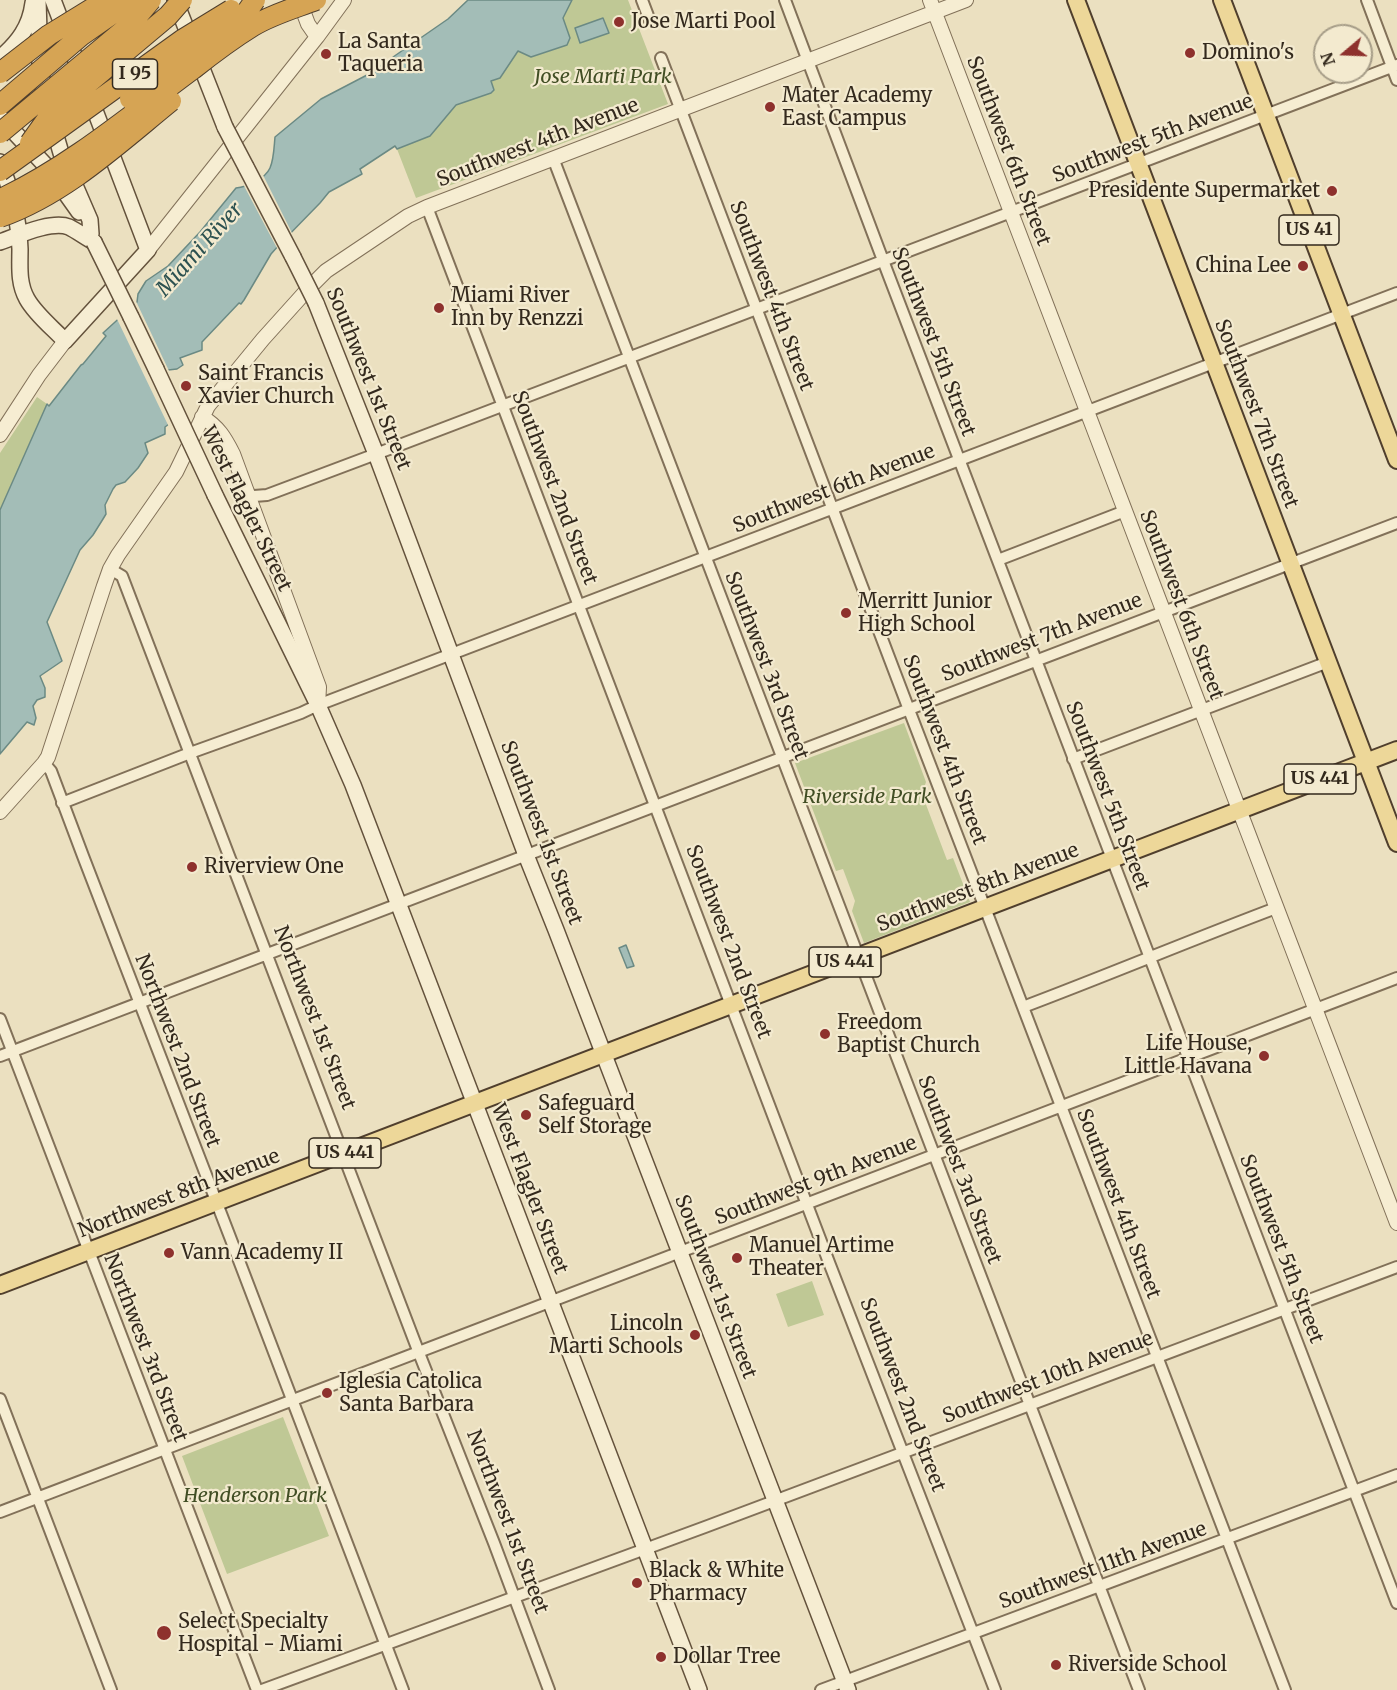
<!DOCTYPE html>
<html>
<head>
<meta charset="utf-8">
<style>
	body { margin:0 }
	#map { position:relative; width:1397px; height:1690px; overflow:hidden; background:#ebe0c0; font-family:Merriweather,serif }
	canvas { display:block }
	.north { position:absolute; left:1313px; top:24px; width:60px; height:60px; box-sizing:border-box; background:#f3eacf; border:2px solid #a69d88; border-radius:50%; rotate:251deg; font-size:16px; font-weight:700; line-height:24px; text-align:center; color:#33291d }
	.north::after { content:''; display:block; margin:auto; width:21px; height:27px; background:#8e312d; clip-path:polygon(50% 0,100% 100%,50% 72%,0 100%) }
</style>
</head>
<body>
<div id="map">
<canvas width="1397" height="1690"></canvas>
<div class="north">N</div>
</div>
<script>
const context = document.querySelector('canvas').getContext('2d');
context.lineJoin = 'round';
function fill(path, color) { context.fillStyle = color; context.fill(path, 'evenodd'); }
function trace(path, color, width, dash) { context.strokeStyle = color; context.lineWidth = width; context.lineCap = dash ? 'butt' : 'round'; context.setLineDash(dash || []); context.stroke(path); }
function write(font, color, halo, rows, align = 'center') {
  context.font = font + ' Merriweather,serif'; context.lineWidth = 4.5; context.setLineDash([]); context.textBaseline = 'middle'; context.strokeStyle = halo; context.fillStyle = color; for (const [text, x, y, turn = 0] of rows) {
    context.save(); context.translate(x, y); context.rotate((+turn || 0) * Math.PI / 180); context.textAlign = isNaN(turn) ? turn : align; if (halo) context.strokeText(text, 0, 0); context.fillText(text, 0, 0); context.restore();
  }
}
fill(new Path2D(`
	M572,0h56l40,104 -252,94 -19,-49 33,-13 26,-31 34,-13 1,-11 27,-30 52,-13 -8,-20z
	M37,397l10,7 -47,106v-57z
	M904,723l22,59 -4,12 25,66 6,-2 17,44 -106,41 -12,-32 3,-10 -12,-32 -7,2 -41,-108z
	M812,1281l12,34 -36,12 -12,-33z
	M283,1417l46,119 -102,38 -45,-118z`), '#bfc895');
const water = new Path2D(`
	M468,0h104l-9,18 7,20 -3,7 -36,12 -13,-6 -18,27 -9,3 3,9 -3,3 -35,12 -26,31 -33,13 -2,-3 -35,23 2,5 -33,18 -9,11 -41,42 -8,9 -27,46 -3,4 -2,-1 -37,39v8l-22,8 3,7 -6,4 -9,1 -3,5 4,49 -4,3v7l-20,9 3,10 -10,15 -13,14 -9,3 -3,4 -8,16 1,9 -3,5 -10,16 -13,15 -33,72 15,39 -22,15 5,12v9l-8,3 -4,6 3,12 -2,7 -7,-3 -27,32v-244l47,-106 2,2 32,-41 2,-1 23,-28 -3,-3 34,-31 1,-8 8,-13 22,-15 32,-34 36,-44c11,-1 29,-9 34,-20 4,-9 4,-21 5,-31l46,-38 46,-24 81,-56z
	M603,18l6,15 -29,10 -5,-15z
	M626,945l8,21 -7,2 -8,-20z`);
fill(water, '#a3bdb7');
trace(water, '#6b8a84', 1.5);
fill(new Path2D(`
	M262,173l31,62 -15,15 -35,-66z
	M134,297l36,76 -4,9 1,23 5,18 -3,4 -53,-110 18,-17z`), '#ebe0c0');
const minor = new Path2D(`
	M642,0l8,21
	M785,0l102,271 510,1332
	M1367,0l30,80
	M661,58l250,657 374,975
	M553,158l586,1532
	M427,207l403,1058 165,425
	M247,494l7,2 13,-1 109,-41 1021,-389
	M998,560l127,-49
	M110,569l12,7 297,777 75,190 55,147
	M1073,759l255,-97
	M44,763l7,8 32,85 147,381 173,453
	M62,803l128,-50 111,-40 17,-8 1079,-412
	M1023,1007c85,-32 168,-67 253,-99
	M0,1019l257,671
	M0,1056l1397,-533
	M0,1399l111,291
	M0,1512l1397,-534
	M262,1690l443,-163 692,-260
	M821,1690l576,-215`);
const tertiary = new Path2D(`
	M299,0l9,24 9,13
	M930,0l467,1223
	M148,250l169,-213 27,-37
	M202,417c16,9 23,21 31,37l86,233 -1,18
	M0,435l39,-60 26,-34
	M0,812l44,-49 4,-6 56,-171 6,-17 8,-14 58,-83 32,-66 55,-67 45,-50 18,-18 82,-55 19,-9 539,-207`);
const secondary = new Path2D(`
	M38,0l2,64 4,31 17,58 29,67 1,14
	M175,0l50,127
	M0,58c18,-15 30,-31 33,-55
	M0,117l47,50 32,45
	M0,162c11,27 19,58 20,87 0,17 -2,34 7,50 9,16 26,29 38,42l83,-91 -95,-250
	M246,167l47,90
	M0,242c17,-6 52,-22 69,-15 8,4 16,10 25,15
	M316,303l60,151 150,401 30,75 292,760
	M131,317l25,52
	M215,495l103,210 35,80 346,905`);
const primary = new Path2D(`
	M1076,0l321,843
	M1222,0l175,460
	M0,1285l1397,-535`);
trace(minor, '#827159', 14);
trace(tertiary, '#827159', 16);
trace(secondary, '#64523c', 18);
trace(primary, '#503f2d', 20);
trace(minor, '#f6edd2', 10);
trace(tertiary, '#f6edd2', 14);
trace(secondary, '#f6edd2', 15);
trace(primary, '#edd799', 16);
const secondaryBridge = new Path2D(`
	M225,127l21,40
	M94,242l37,75
	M293,257l23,46
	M156,369l59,126`);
const motorwayBridge = new Path2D(`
	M0,73l49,-38 57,-35
	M130,99l116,-86 9,-13
	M0,105l82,-70 50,-35
	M0,133l130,-108 21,-25
	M30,143l20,-28 118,-99 14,-16
	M0,171l182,-131 49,-30
	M3,198c69,-33 129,-84 190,-129 19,-15 39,-30 60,-43 20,-12 42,-18 63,-26
	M0,217c65,-23 118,-73 171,-116`);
trace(secondaryBridge, '#64523c', 18, []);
trace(motorwayBridge, '#503f2d', 22, []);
trace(secondaryBridge, '#f6edd2', 15);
trace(motorwayBridge, '#d6a454', 20);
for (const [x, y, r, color] of [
	[619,22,6,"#8e312d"],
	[1190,53,6,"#8e312d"],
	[326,54,6,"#8e312d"],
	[770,107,6,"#8e312d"],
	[1332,191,6,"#8e312d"],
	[1303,266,6,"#8e312d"],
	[439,308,6,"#8e312d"],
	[186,386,6,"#8e312d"],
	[846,613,6,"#8e312d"],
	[192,867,6,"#8e312d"],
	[825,1034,6,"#8e312d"],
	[1264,1056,6,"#8e312d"],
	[526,1115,6,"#8e312d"],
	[169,1253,6,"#8e312d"],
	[737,1258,6,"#8e312d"],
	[695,1335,6,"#8e312d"],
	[327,1393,6,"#8e312d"],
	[637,1583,6,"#8e312d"],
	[164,1633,8,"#8e312d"],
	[661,1657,6,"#8e312d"],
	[1056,1665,6,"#8e312d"]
]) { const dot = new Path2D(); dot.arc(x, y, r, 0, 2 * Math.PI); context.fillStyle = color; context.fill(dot); trace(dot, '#f3eacf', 2); }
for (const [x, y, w] of [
	[135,74,45],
	[1309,230,60],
	[1320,779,72],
	[845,962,72],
	[345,1153,72]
]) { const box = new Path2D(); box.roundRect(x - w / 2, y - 15, w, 30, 4.5); context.fillStyle = '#f3eacf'; context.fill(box); trace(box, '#33291d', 1.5); }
write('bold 18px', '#33291d', null, [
	["I 95",135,74],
	["US 41",1309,230],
	["US 441",1320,779],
	["US 441",845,962],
	["US 441",345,1153]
]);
write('20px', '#33291d', '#f3eacf', [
	["Jose Marti Pool",631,22],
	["La Santa",338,42],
	["Taqueria",338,65],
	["Domino's",1202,53],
	["Mater Academy",782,96],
	["East Campus",782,119],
	["Presidente Supermarket",1320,191,"right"],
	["China Lee",1291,266,"right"],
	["Miami River",451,296],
	["Inn by Renzzi",451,319],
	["Saint Francis",198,374],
	["Xavier Church",198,397],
	["Merritt Junior",858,602],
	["High School",858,625],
	["Riverview One",204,867],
	["Freedom",837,1023],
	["Baptist Church",837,1046],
	["Life House,",1252,1044,"right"],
	["Little Havana",1252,1067,"right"],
	["Safeguard",538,1104],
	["Self Storage",538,1127],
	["Manuel Artime",749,1246],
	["Theater",749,1269],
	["Vann Academy II",181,1253],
	["Lincoln",683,1324,"right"],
	["Marti Schools",683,1347,"right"],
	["Iglesia Catolica",339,1382],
	["Santa Barbara",339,1405],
	["Black & White",649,1571],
	["Pharmacy",649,1594],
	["Select Specialty",178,1622],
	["Hospital - Miami",178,1645],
	["Dollar Tree",673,1657],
	["Riverside School",1068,1665]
], 'left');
write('italic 20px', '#414e24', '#f3eacf', [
	["Jose Marti Park",603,77],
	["Riverside Park",867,797],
	["Henderson Park",255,1496]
]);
write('20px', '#33291d', '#f3eacf', [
	["Southwest 5th Avenue",1153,139,-21],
	["Southwest 4th Avenue",538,143,-21],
	["Southwest 6th Street",1008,151,69],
	["Southwest 4th Street",771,296,69],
	["Southwest 5th Street",933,342,69],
	["Southwest 1st Street",368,379,68],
	["Southwest 7th Street",1256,414,69],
	["Southwest 2nd Street",554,488,69],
	["Southwest 6th Avenue",834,489,-21],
	["West Flagler Street",246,509,64],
	["Southwest 6th Street",1181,605,69],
	["Southwest 7th Avenue",1042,638,-21],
	["Southwest 3rd Street",766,666,69],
	["Southwest 4th Street",944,750,69],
	["Southwest 5th Street",1107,796,69],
	["Southwest 1st Street",541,833,69],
	["Southwest 8th Avenue",978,888,-21],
	["Southwest 2nd Street",728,942,69],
	["Northwest 1st Street",314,1018,69],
	["Northwest 2nd Street",177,1051,69],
	["Southwest 3rd Street",959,1170,69],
	["Southwest 9th Avenue",816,1181,-21],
	["West Flagler Street",529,1189,69],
	["Northwest 8th Avenue",179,1194,-21],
	["Southwest 4th Street",1118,1204,69],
	["Southwest 5th Street",1281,1249,69],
	["Southwest 1st Street",715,1287,69],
	["Northwest 3rd Street",145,1348,69],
	["Southwest 10th Avenue",1048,1378,-21],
	["Southwest 2nd Street",902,1395,69],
	["Northwest 1st Street",507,1522,69],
	["Southwest 11th Avenue",1103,1566,-20]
]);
write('italic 21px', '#2d5251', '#f3eacf', [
	["Miami River",200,250,-48]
]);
</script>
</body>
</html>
